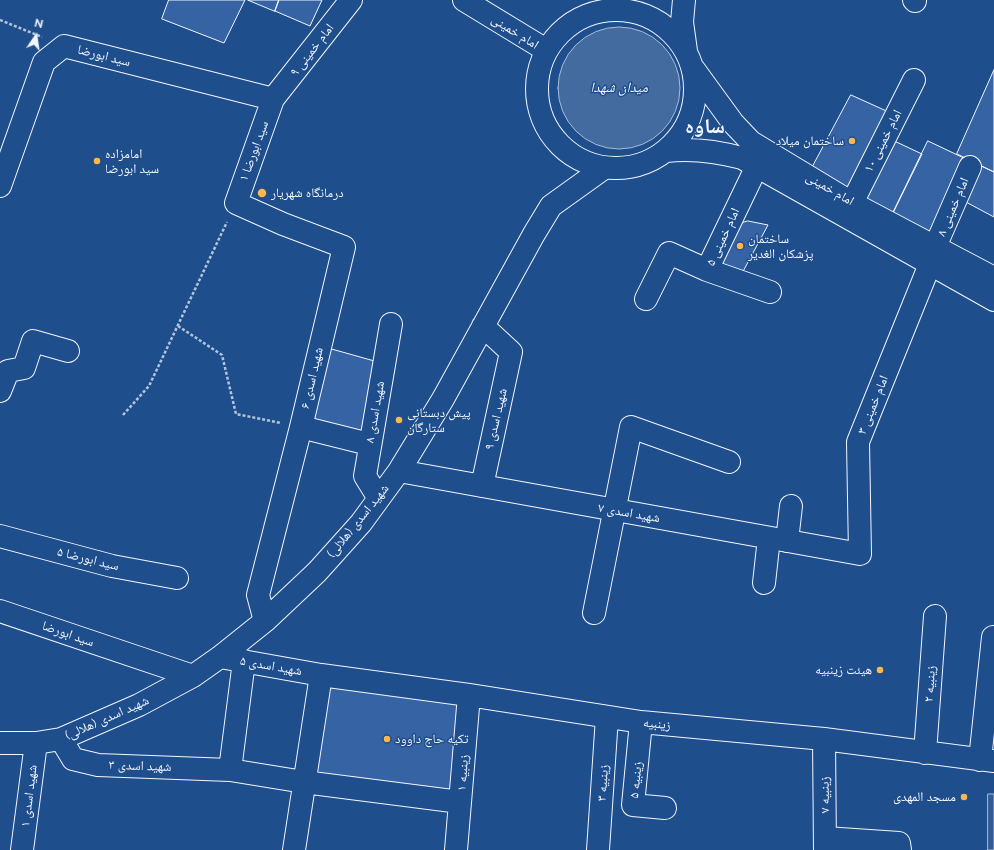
<!DOCTYPE html>
<html>
<head>
<meta charset="utf-8">
<style>
	body { margin:0 }
	#map { position:relative; width:994px; height:850px; overflow:hidden; background:#1f4e8c; font-family:Raleway,sans-serif }
	canvas { display:block }
	.north { position:absolute; left:16px; top:16px; width:40px; height:40px; -webkit-text-stroke:3px #1f4e8c; paint-order:stroke; rotate:13deg; font-size:11px; font-weight:700; line-height:16px; text-align:center; color:#f2f6ff }
	.north::after { content:''; display:block; margin:auto; width:14px; height:18px; background:#f2f6ff; clip-path:polygon(50% 0,100% 100%,50% 72%,0 100%) }
</style>
</head>
<body>
<div id="map">
<canvas width="994" height="850"></canvas>
<div class="north">N</div>
</div>
<script>
const context = document.querySelector('canvas').getContext('2d');
context.lineJoin = 'round';
function fill(path, color) { context.fillStyle = color; context.fill(path, 'evenodd'); }
function trace(path, color, width, dash) { context.strokeStyle = color; context.lineWidth = width; context.lineCap = dash ? 'butt' : 'round'; context.setLineDash(dash || []); context.stroke(path); }
function write(font, color, halo, rows, align = 'center') {
  context.font = font + ' Raleway,"Noto Naskh Arabic",sans-serif'; context.lineWidth = 3; context.setLineDash([]); context.textBaseline = 'middle'; context.strokeStyle = halo; context.fillStyle = color; for (const [text, x, y, turn = 0] of rows) {
    context.save(); context.translate(x, y); context.rotate((+turn || 0) * Math.PI / 180); context.textAlign = isNaN(turn) ? turn : align; if (halo) context.strokeText(text, 0, 0); context.fillText(text, 0, 0); context.restore();
  }
}
const built = new Path2D(`
	M988,794h6v56h-6z`);
fill(built, '#305b95');
trace(built, '#a8bbd7', 1);
const water = new Path2D(`
	M558 88a61 61 0 1 1 122 0a61 61 0 1 1-122 0Z`);
fill(water, '#446ba0');
trace(water, '#a8bbd7', 1);
const building = new Path2D(`
	M169,0h76l-21,43 -62,-24z
	M248,0h31l-4,11z
	M279,0h43l-12,26 -35,-15z
	M994,70v102l-37,-18z
	M851,95l42,19 -41,77 -40,-23z
	M890,139l32,15 -29,59 -31,-15z
	M928,141l40,19 -34,76 -41,-23z
	M979,165l15,7v45l-30,-16z
	M748,221l20,4 -28,52 -27,-10 22,-42z
	M328,348l50,14 -16,73 -50,-15z
	M325,681l137,19 -8,97 -145,-20z`);
fill(building, '#3563a3');
trace(building, '#f2f6ff', 1);
const minor = new Path2D(`
	M464,0l82,50
	M914,0l1,1
	M757,166l-50,104 63,22
	M0,186l44,-124 20,-16 209,53
	M852,203l62,-123
	M935,247l35,-80
	M646,299l23,-46 38,17
	M0,391l8,-20 16,-3 9,-27 35,10
	M301,427l68,17
	M399,471l461,83 -2,-112 72,-178
	M482,486l29,-134 -28,-26
	M378,497l-13,-21 26,-152
	M0,536l112,30 65,12
	M787,541l4,-35
	M764,583l5,-45
	M0,611l193,65
	M594,613l37,-186 98,35
	M265,621l-7,-26 43,-168 43,-180 -61,-23 -47,-21 37,-104 78,-99
	M220,657l101,18 148,20 172,27 183,17 170,22
	M641,722l-8,83 32,3
	M61,739l12,20 25,6 132,5 74,12 156,20
	M824,739l1,111
	M0,743h36l25,-4 78,-34 54,-29 27,-19 45,-36 52,-49 44,-49 38,-52 44,-72 91,-165 17,-28 53,-38
	M925,753l10,-137
	M980,760l13,-123
	M230,770l14,-109
	M825,838l74,5 1,7
	M22,850l14,-107
	M294,850l27,-175
	M456,850l13,-155
	M598,850l9,-133`);
const major = new Path2D(`
	M684,0l-2,22 4,29
	M537 89a79 79 0 1 1 158 0a79 79 0 1 1-158 0Z
	M693,68l40,55 18,19 101,61 142,75
	M666,151c26,-3 50,0 76,7l252,142`);
trace(minor, '#f2f6ff', 24);
trace(major, '#f2f6ff', 24);
trace(new Path2D(`
	M0,20l42,17
	M178,326l44,29 14,59 45,9
	M123,415l26,-29 78,-164`), '#b3c4dc', 2.5, [3, 2]);
trace(minor, '#1f4e8c', 22);
trace(major, '#1f4e8c', 22);
for (const [x, y, r, color] of [
	[852,141,4,"#ffb74d"],
	[97,161,4,"#ffb74d"],
	[262,193,5,"#ffb74d"],
	[740,246,4,"#ffb74d"],
	[399,420,4,"#ffb74d"],
	[880,670,4,"#ffb74d"],
	[387,739,4,"#ffb74d"],
	[964,797,4,"#ffb74d"]
]) { const dot = new Path2D(); dot.arc(x, y, r, 0, 2 * Math.PI); context.fillStyle = color; context.fill(dot); trace(dot, '#1f4e8c', 1.5); }
write('13px', '#f2f6ff', '#1f4e8c', [
	["امام خمینی",515,32,32],
	["امام خمینی ۹",312,50,-52],
	["سید ابورضا",104,56,14],
	["امام خمینی ۱۰",883,141,-63],
	["سید ابورضا ۱",254,151,-70],
	["امام خمینی",830,189,30],
	["امام خمینی ۸",953,207,-67],
	["امام خمینی ۵",723,237,-65],
	["شهید اسدی ۶",312,378,-77],
	["امام خمینی ۳",873,405,-68],
	["شهید اسدی ۸",375,412,-80],
	["شهید اسدی ۹",496,419,-77],
	["شهید اسدی ۷",629,513,10],
	["شهید اسدی (هلالی)",358,521,-51],
	["سید ابورضا ۵",88,559,14],
	["سید ابورضا",68,634,19],
	["شهید اسدی ۵",271,666,10],
	["زینبیه ۲",930,684,-86],
	["شهید اسدی (هلالی)",107,718,-24],
	["زینبیه",657,724,6],
	["شهید اسدی ۳",140,766,2],
	["زینبیه ۱",463,773,-86],
	["زینبیه ۵",636,780,-84],
	["زینبیه ۳",603,783,-86],
	["زینبیه ۷",825,795,-91],
	["شهید اسدی ۱",29,796,-83]
]);
write('13px', '#f2f6ff', '#1f4e8c', [
	["ساختمان میلاد",844,141,"right"],
	["امامزاده",105,154],
	["سید ابورضا",105,169],
	["درمانگاه شهریار",271,193],
	["ساختمان",748,239],
	["پزشکان الغدیر",748,254],
	["پیش دبستانی",407,413],
	["ستارگان",407,428],
	["هیئت زینبیه",872,670,"right"],
	["تکیه حاج داوود",395,739],
	["مسجد المهدی",956,797,"right"]
], 'left');
write('italic 14px', '#f2f6ff', '#1f4e8c', [
	["میدان شهدا",619,88]
]);
write('bold 21px', '#f2f6ff', '#1f4e8c', [
	["ساوه",705,127]
]);
</script>
</body>
</html>
